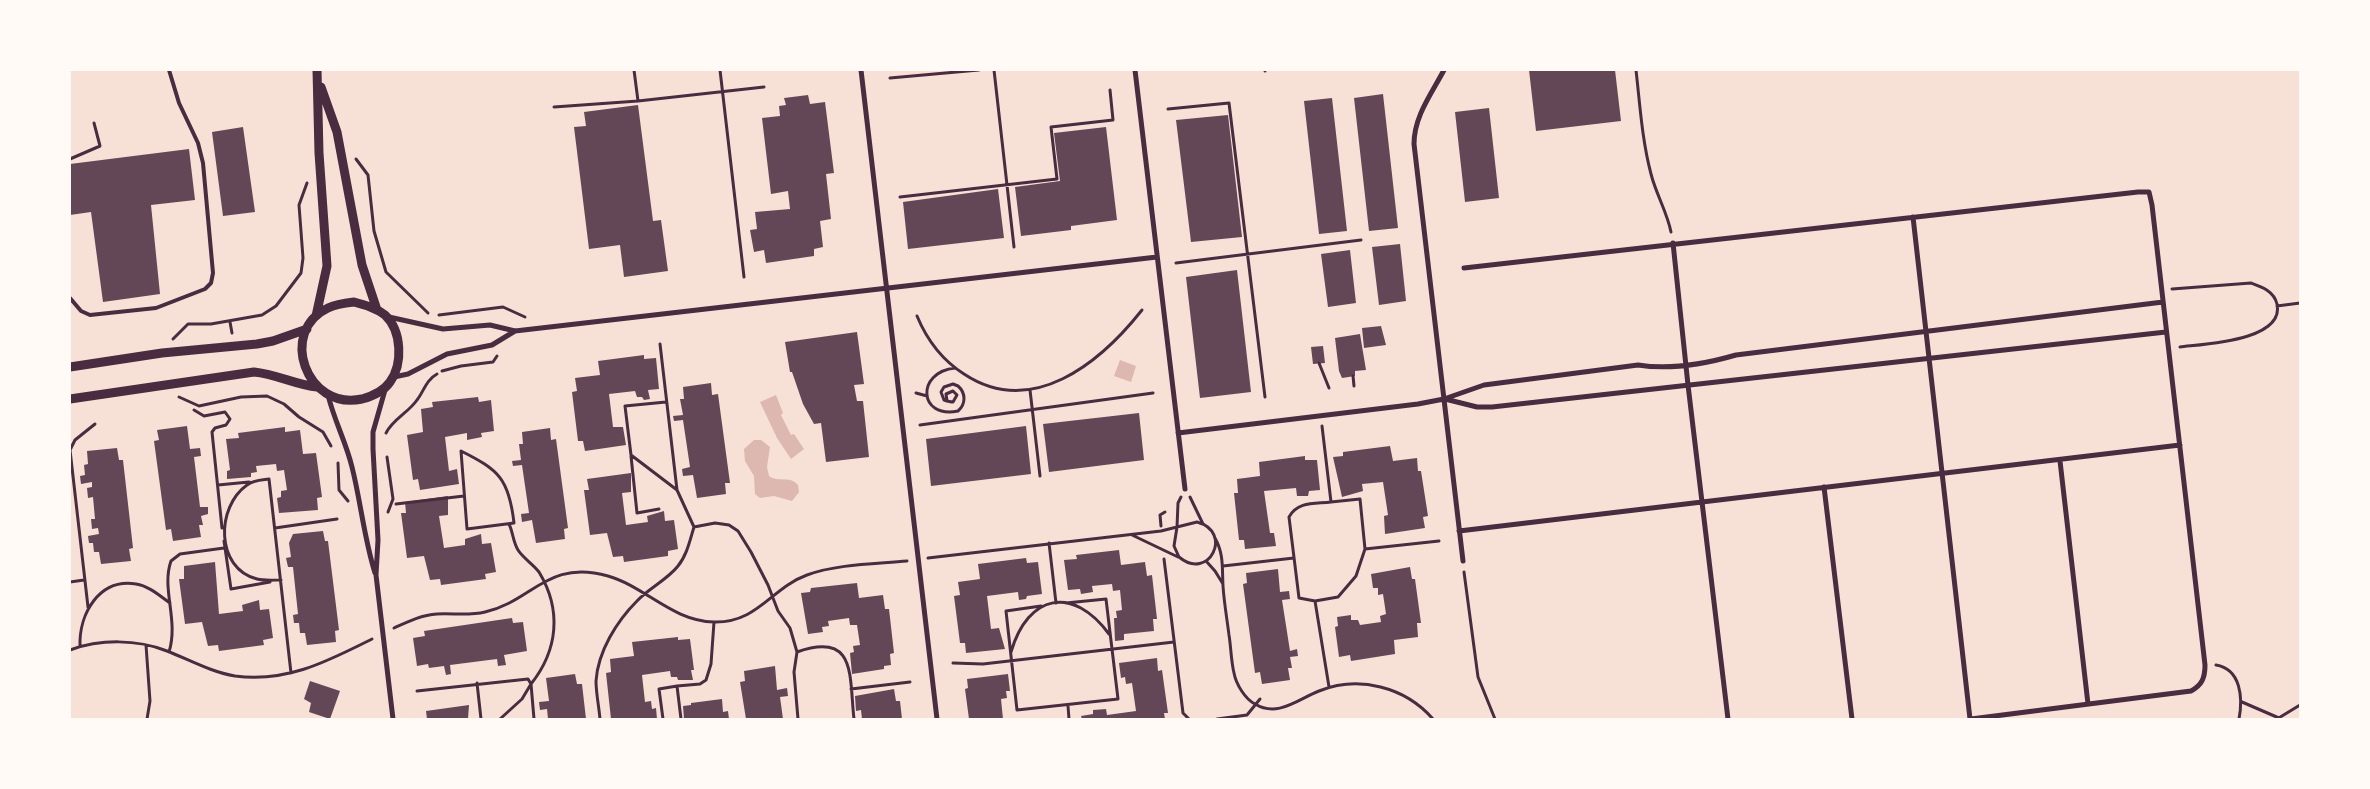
<!DOCTYPE html>
<html>
<head>
<meta charset="utf-8">
<style>
	body { margin:0 }
	#map { position:relative; width:2370px; height:789px; overflow:hidden; background:#f7e1d7; font-family:"Nunito Sans",sans-serif }
	canvas { display:block }
	.frame { position:absolute; inset:0; border:71px solid #fffaf5; pointer-events:none }
</style>
</head>
<body>
<div id="map">
<canvas width="2370" height="789"></canvas>
<div class="frame"></div>
</div>
<script>
const context = document.querySelector('canvas').getContext('2d');
context.lineJoin = 'round';
function fill(path, color) { context.fillStyle = color; context.fill(path, 'evenodd'); }
function trace(path, color, width, dash) { context.strokeStyle = color; context.lineWidth = width; context.lineCap = dash ? 'butt' : 'round'; context.setLineDash(dash || []); context.stroke(path); }
fill(new Path2D(`
	M1120,360l16,6 -5,16 -17,-6z
	M776,395l7,18 -2,2 10,20 3,-1 10,15 -13,10 -14,-21 -17,-36z
	M754,440h7l9,7 -3,20 2,9c10,7 20,-1 29,9l1,7 -7,9 -18,-5 -14,2 -5,-4 -1,-18 -9,-15 -1,-12z`), '#dcb8b0');
fill(new Path2D(`
	M1529,70h86l6,51 -85,10z
	M1383,94l15,134 -29,3 -15,-133z
	M808,95l2,9 15,-2 9,71 -8,1 5,45 -11,2 3,26 -9,2v7l-48,7 -2,-13 -10,2 -4,-22 7,-1 -2,-17 35,-3 -2,-18 -17,3 -9,-76 18,-2 -1,-10 7,-1 -2,-7z
	M1332,98l15,133 -28,3 -15,-133z
	M638,105l15,116 8,-1 7,51 -44,6 -4,-32 -31,4 -15,-122 12,-1 -2,-14z
	M1489,108l10,90 -34,4 -10,-90z
	M1228,115l14,122 -51,5 -15,-122z
	M243,127l12,85 -32,4 -11,-84z
	M1106,127l11,93 -46,6v4l-50,6 -6,-49 45,-6 -6,-48z
	M189,149l6,51 -44,5 9,89 -57,8 -12,-90 -21,3v-51z
	M998,189l6,49 -96,11 -5,-47z
	M1400,244l6,57 -27,4 -7,-58z
	M1350,250l6,53 -28,4 -7,-53z
	M1237,270l14,122 -51,6 -14,-121z
	M1381,326l5,19 -22,3 -2,-20z
	M857,332l7,52 -10,1 3,16h6l6,56 -43,5 -5,-39 -7,1 -11,-20 -11,-32h-2l-5,-30z
	M1360,334l6,36 -11,1v5l-13,2 -3,-7 -4,-33z
	M1323,346l2,17 -12,1 -2,-17z
	M644,355v4l12,-1 3,31 -11,1 2,9 -6,1 -2,-3h-5l-2,-6 -26,3 4,33h10l3,18 -41,6 -2,-10h-5l-6,-49 5,-1 -2,-13 25,-3 -2,-14z
	M711,383l1,12 6,-1 12,89h-5l1,11 -29,4 -4,-23 -10,1 -1,-7 8,-2 -7,-47 -9,1 -1,-5 10,-1 -3,-16h4l-1,-12z
	M478,397l1,5 12,-2 3,31 -13,2 1,4 -15,3v-7l-22,4 4,34 8,-2 2,15 -39,6 -2,-11 -5,1 -6,-45 16,-3 -2,-23 12,-2 -1,-5z
	M1139,413l5,47 -95,12 -6,-48z
	M187,426l3,23 10,-1 1,8 -7,1 6,50h8v7l-7,2 2,9h-4l2,12 -28,4 -2,-12 -5,1 -12,-89 5,-1 -2,-10z
	M1026,426l5,48 -100,12 -5,-47z
	M285,427v5l15,-2 3,24 13,-1 6,44 -5,1 1,12 -39,3 -2,-15 4,-1v-6l6,-1 -3,-20 -7,1 -1,-7 -20,2 1,6 -6,1v4l-24,2v-8l3,-1 -4,-31 13,-1 -1,-5z
	M550,428l1,12 5,-1 12,89 -4,1 1,10 -29,4 -4,-23 -10,2 -1,-8 8,-1 -7,-48 -9,1 -1,-5 9,-1 -2,-16h4l-1,-12z
	M1390,446l3,15 24,-3 1,13h3l7,45 -5,1 2,11 -40,6 -1,-18 4,-1 -5,-33 -21,2 1,7 -21,6 -9,-40 10,-1v-4z
	M117,448l2,12h4l10,88 -4,1 2,12 -30,3 -2,-12h-5l-1,-9h-4l-1,-7 11,-2 -1,-6 -6,1 -1,-10h4l-2,-22 -5,1 -1,-10 5,-1v-5l-11,2 -1,-8 5,-1 -1,-10 4,-1 -1,-13z
	M1305,456v4h12l3,30 -11,1 -1,5h-11l-1,-8 -32,3 6,42h4l2,13 -31,3 -1,-9h-5l-5,-47h4l-1,-14 23,-3 -1,-14z
	M631,473v19l-9,1 4,32 22,-3 -1,-6 17,-5 1,10 9,-1 4,29 -10,2v5l-44,6 -1,-6 -10,1 -6,-24 -17,2 -6,-45h5l-2,-11z
	M448,496v19l-9,1 5,32 21,-3v-6l16,-5 1,10 9,-1 5,29 -11,2 1,5 -45,6 -1,-6 -10,1 -6,-24 -17,2 -6,-45h5l-1,-11z
	M323,531l2,10h3l11,89 -4,1 1,11 -29,3 -2,-12h-5l-1,-10h-5l-1,-8 5,-1 -5,-47h-5l-2,-9 5,-1 -2,-14 4,-9z
	M1119,550l2,15 24,-3 2,14 5,-1 5,44h-4l1,12 -30,3v6l-9,1 -1,-23h3l-1,-7 6,-1 -2,-20 -7,1 -1,-7 -20,2 1,6 -12,2 -1,-5 -12,1 -4,-30 13,-1 -1,-4z
	M1026,558l1,5 11,-1 4,32 -15,2 -1,3 -7,1 -1,-8 -31,4 4,33 8,-1 6,21 -39,4 -1,-10h-5l-6,-47 6,-1 -2,-13 22,-3 -2,-15z
	M215,562l4,52 24,-3 -1,-6 17,-5 1,10 9,-1 4,29 -10,2 1,5 -45,6 -1,-6 -10,1 -6,-24 -17,2 -6,-45h5v-13z
	M1410,567l2,12h3l6,44h-4l1,14 -24,3 1,14 -44,7 -1,-6 -11,2 -4,-30 3,-1 -1,-9 14,-2v5h7l2,5 21,-3 -1,-6 6,-2 -3,-20 -5,1v-7h-5l-2,-14z
	M1278,569l2,23 9,-1 1,8 -8,1 8,51 7,-2 1,7 -8,1 2,11h-4l2,12 -28,4 -2,-12 -5,1 -12,-89 4,-1 -1,-10z
	M857,583l2,15 24,-3 2,14h4l5,44 -4,1 1,11 -7,1v3l-32,5 -2,-21 4,-1 -1,-6 7,-1 -3,-20h-7l-1,-7 -21,3 1,5 -7,1 1,5 -15,2 -7,-41 9,-1 1,-4z
	M512,618l1,5 10,-1 4,29 -23,4 2,10 -8,1 -1,-7 -47,6 1,9 -5,1 -2,-9 -15,2 -1,-4 -11,2 -4,-28 12,-2 -1,-5z
	M678,637v3l12,-1 4,31h-3l2,10h-15l-1,-3h-6l-1,-6 -28,4 3,27 6,-1 1,8 4,-1 1,11h-46l-5,-46 5,-1 -1,-13 24,-3 -2,-14z
	M1157,658l1,13 4,-1 6,43h-4l1,6h-83l-1,-3 12,-2v-4l13,-1 1,6 29,-4 -4,-28 -6,1 -1,-7 -4,1 -2,-15z
	M775,666l2,24 10,-2 1,8 -8,1 3,22h-37l-6,-37 5,-1 -1,-10z
	M575,674l2,10h5l4,35h-38l-1,-10 -7,1 -1,-8 10,-1 -3,-23z
	M1008,674l2,17h-4l1,7 -6,1 2,20h-34l-4,-30 3,-1 -1,-9z
	M310,681l30,10 -10,28 -21,-7 2,-9 -7,-4z
	M894,689l2,12h4l2,18h-40l-1,-9 -5,1 -1,-15z
	M722,699l1,13 5,-1 1,8h-45l-1,-13 8,-1v-2z
	M469,705l-1,14h-41l-1,-8z`), '#644757');
trace(new Path2D(`
	M634,70l4,31
	M720,70l24,207
	M994,70l20,177
	M1265,70v1
	M1636,70c4,35 6,70 15,104 5,20 16,38 20,58
	M890,78l89,-8
	M554,107l84,-6 126,-14
	M1168,109l61,-6 36,294
	M70,159l30,-13 -6,-23
	M356,159l12,16 6,56 12,41 42,41
	M900,197l157,-18 -6,-52 62,-7 -3,-30
	M1176,263l185,-23
	M2172,289l79,-6c11,4 23,8 26,21 8,37 -74,40 -97,43
	M2277,306l23,-3
	M439,315l64,-8 22,10
	M917,316c10,24 25,44 47,58 68,45 136,-11 178,-64
	M230,322l2,11
	M173,339l15,-15h23l51,-9 14,-9 25,-33 2,-15 -4,-53 8,-22
	M1319,363l10,25
	M442,371l19,-5 32,-4 4,-6
	M1353,376l1,10
	M1030,390l10,86
	M916,393l11,3
	M179,397l20,9 42,-9 26,-1 17,8 15,13 24,15 8,14
	M947,401l-1,-7 7,-3 4,4 -4,7c-3,0 -6,-1 -9,-2l-3,-8 3,-5 9,-3 5,2c8,7 8,18 0,25 -40,8 -42,-39 -3,-43
	M666,402l-41,4 6,49 46,35
	M194,410l10,6 21,-4 5,7 -4,6 -11,3 -3,4 10,96
	M920,425l233,-32
	M1322,426l9,76 29,-3 5,50 -9,27 -18,21 -23,4 -16,-3 -10,-81c9,-16 26,-13 42,-15
	M386,433c7,-14 22,-20 31,-33 7,-9 9,-20 20,-26
	M461,451c38,19 48,28 53,72l-47,6z
	M631,456l6,57 22,-4
	M387,457l6,42 -5,13
	M338,463l1,27 9,11
	M218,485l31,-3
	M1190,497l13,27
	M396,504l68,-8
	M1197,522c37,10 12,60 -18,35l-5,-11 3,-19z
	M509,524c4,8 4,18 9,26 5,8 15,14 21,22 23,38 19,78 -8,112l3,35
	M1161,526l-1,-11 5,-3
	M694,527l21,-4 14,2 9,6 13,21 17,33 10,26 12,17 7,24 -3,20 4,47
	M275,528l62,-9
	M1132,535l46,22
	M1215,538c9,16 7,30 8,48 1,16 4,33 6,49 2,12 2,26 5,38 2,11 11,26 21,31 23,14 43,-5 64,-13 40,-16 86,-4 114,28
	M224,541l7,48 39,-7
	M1049,543l7,60
	M1365,549l74,-8
	M928,558l233,-27 16,-4 1,-24 3,-6
	M1164,559l19,154 6,6
	M1206,561l9,10 8,13
	M1223,566l71,-8
	M1464,572l14,105 17,42
	M281,580c-8,0 -16,1 -24,-1 -42,-11 -41,-72 -10,-94 6,-5 15,-5 22,-6l22,194
	M70,582l14,-2
	M1315,601l14,86
	M1041,606l-35,5 11,99 101,-11 -12,-100 -40,4
	M88,607l-18,-157 5,-10 20,-16
	M394,628c13,-6 27,-13 43,-14 16,-1 32,2 48,-2 48,-11 62,-53 123,-36 38,11 64,45 106,46 44,1 57,-34 93,-47 30,-11 68,-11 100,-14
	M146,645l4,56 -3,18
	M80,646c-1,-32 19,-68 56,-62 13,2 24,12 34,19
	M70,650c30,-11 67,-11 97,1 23,9 44,21 68,25 52,7 93,-15 137,-37
	M169,652c10,-32 -8,-63 2,-91l9,-7 44,-6
	M797,652c60,-21 52,24 57,67
	M1011,652c17,-58 62,-67 98,-18
	M953,663l30,1 191,-22
	M2216,665c25,4 27,33 23,54
	M477,683l4,36
	M851,689l59,-7
	M417,691l111,-12 3,5 -9,15 -22,20
	M2242,702l37,16
	M1068,706l1,13
	M600,719c-1,-12 -4,-26 -4,-38 2,-30 21,-60 41,-80 12,-13 30,-21 41,-35 9,-11 12,-26 16,-39l-17,-37 -17,-146
	M663,719l-4,-30 18,-3
	M681,719l-4,-33 23,-2 6,-4 5,-16 3,-42
	M1217,719l30,-4 13,-16
	M2277,719l23,-14`), '#4a2c40', 3);
trace(new Path2D(`
	M70,298l11,13 9,4 66,-7 49,-19 6,-6 2,-10 -10,-110 -5,-20 -19,-40 -10,-33`), '#4a2c40', 4);
trace(new Path2D(`
	M861,70l76,649
	M1135,70l50,419
	M1444,70c-12,23 -30,46 -30,74l49,417
	M1913,217l57,502
	M1673,243l15,142 40,334
	M1464,268l674,-76h11l3,13 53,460c0,13 -3,20 -14,26l-220,28
	M389,317l54,12 47,-4 25,6 642,-74
	M394,377l14,-3 39,-20 45,-9 23,-14
	M385,390l-12,42v17l5,91 -2,35 17,144
	M328,395c6,25 18,47 24,72 9,36 12,71 23,106
	M1445,399l32,8h15l674,-75
	M1178,433l240,-29 26,-5 40,-14 154,-20c31,5 67,-1 98,-10l427,-53
	M2060,461l28,243
	M1824,487l28,232
	M1459,531l721,-86`), '#4a2c40', 5);
trace(new Path2D(`
	M321,87l16,45 25,133 15,45
	M354,302c11,3 22,6 31,13 17,16 18,49 5,67 -7,10 -17,14 -28,17 -56,12 -84,-68 -34,-91 8,-4 17,-5 26,-6z
	M316,316l11,-50 -8,-113 -2,-83
	M70,367l92,-14 95,-9 16,-3 34,-12
	M70,399l184,-27c22,2 42,13 63,15`), '#4a2c40', 9);
</script>
</body>
</html>
